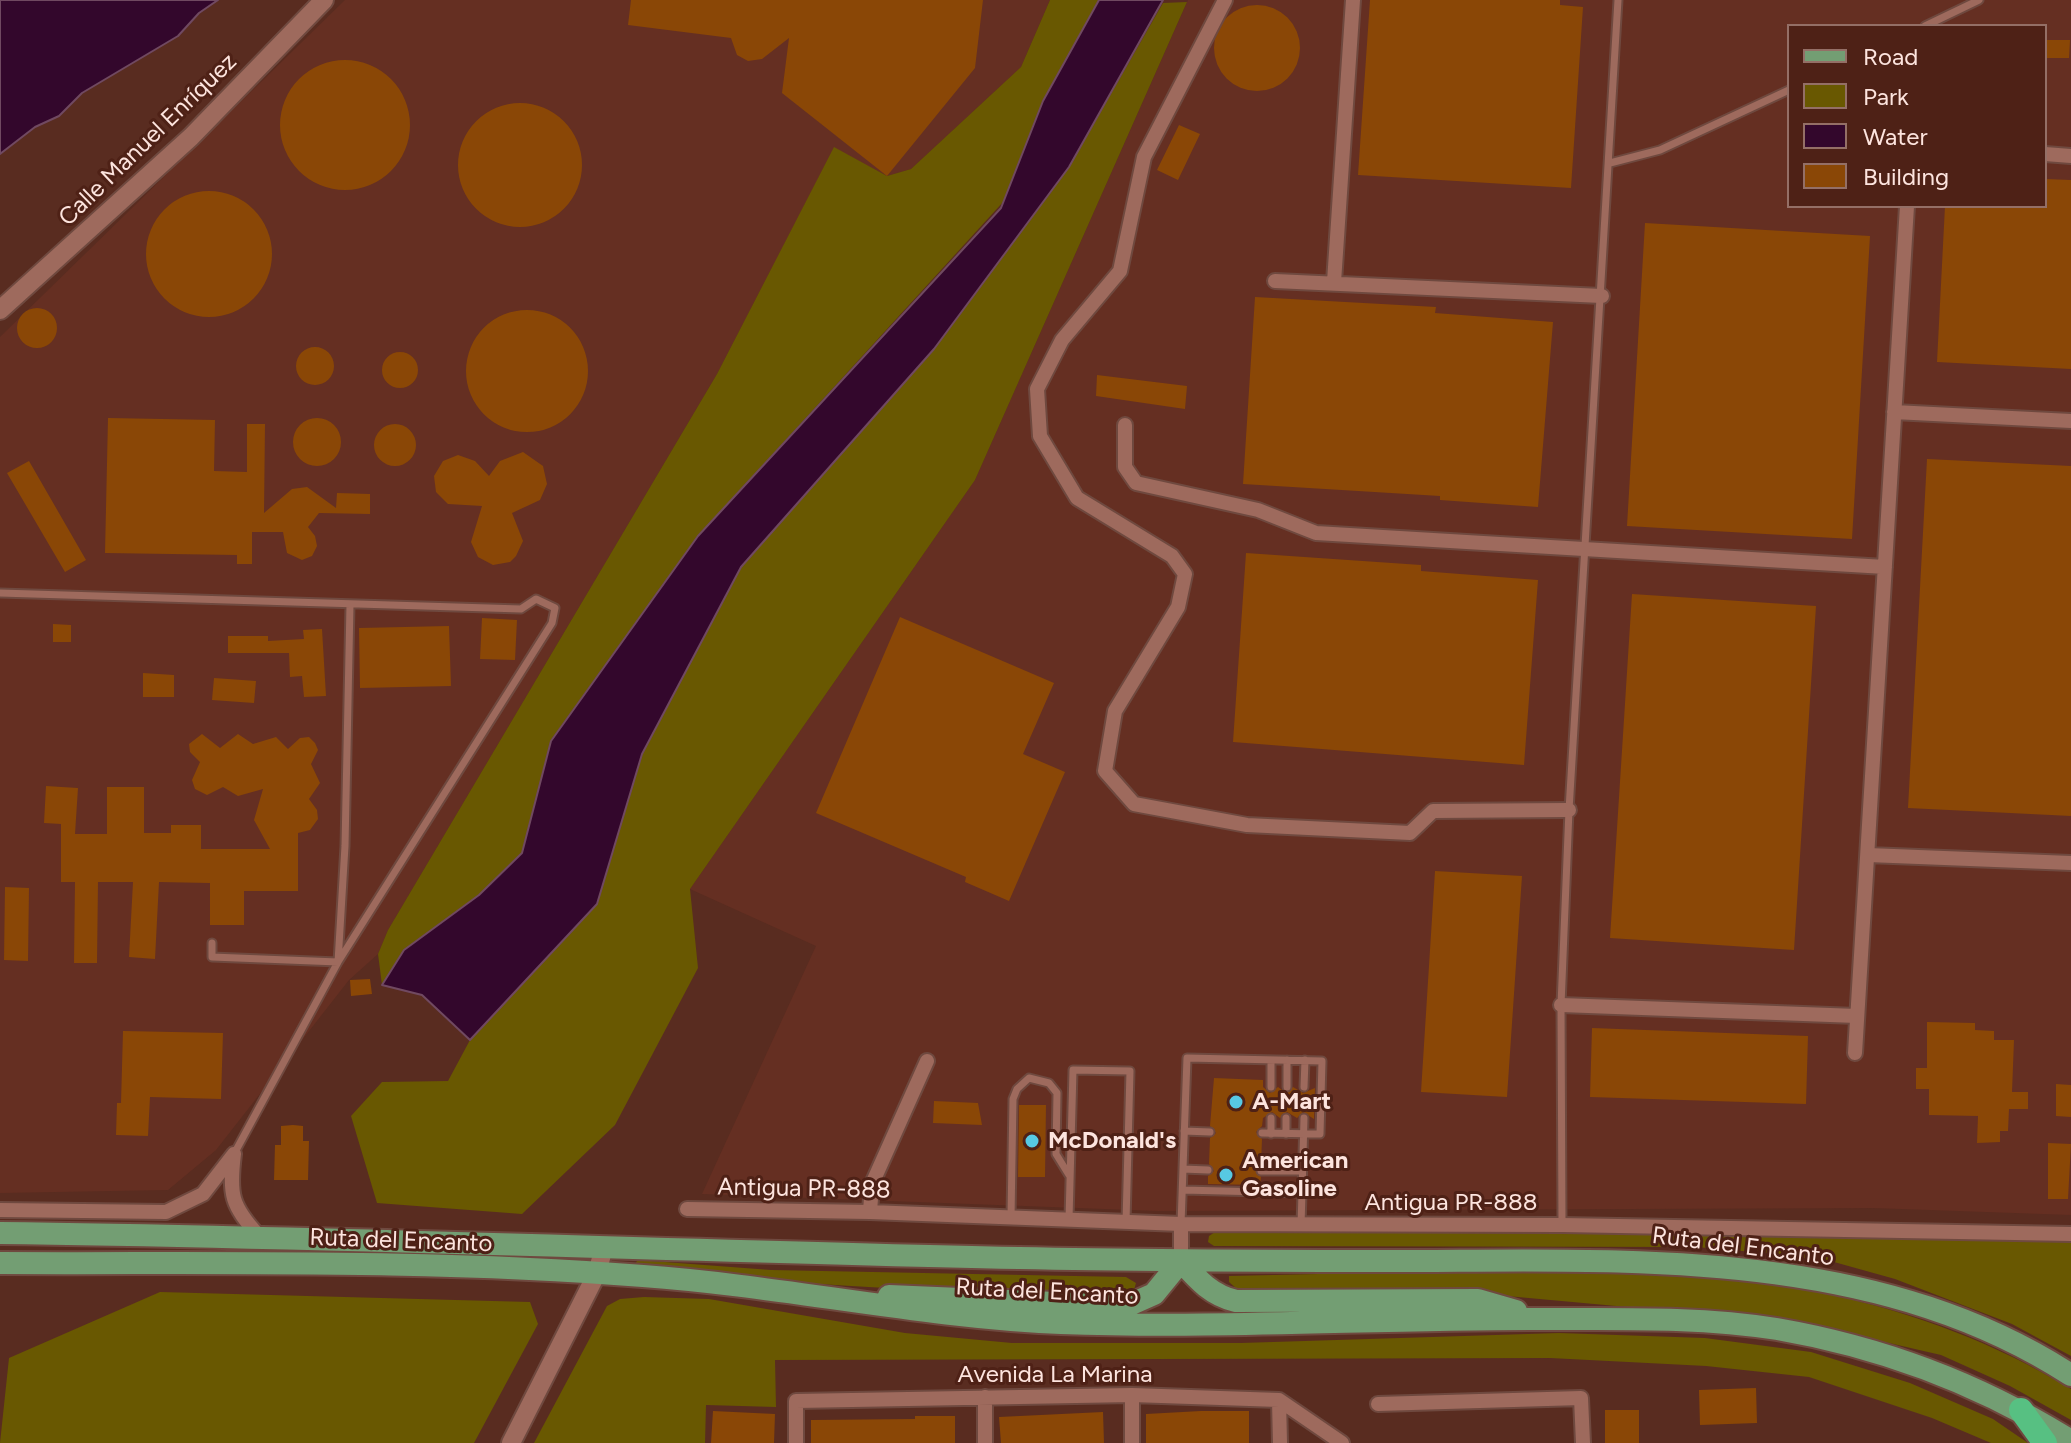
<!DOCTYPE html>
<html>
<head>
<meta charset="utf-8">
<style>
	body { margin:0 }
	#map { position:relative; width:2071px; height:1443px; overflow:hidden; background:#592c20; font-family:Figtree,sans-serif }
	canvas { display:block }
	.legend { position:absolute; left:1787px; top:24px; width:260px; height:184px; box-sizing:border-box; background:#4e2116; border:2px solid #946f66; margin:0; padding:10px 14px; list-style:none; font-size:24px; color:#fde4de }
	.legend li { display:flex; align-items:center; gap:16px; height:40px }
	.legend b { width:40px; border:2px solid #946f66 }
</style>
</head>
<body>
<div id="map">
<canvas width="2071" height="1443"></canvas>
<ul class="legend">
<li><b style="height:10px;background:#739e73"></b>Road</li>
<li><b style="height:22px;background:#695801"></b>Park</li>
<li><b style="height:22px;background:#33072c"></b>Water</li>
<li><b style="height:22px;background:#8a4706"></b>Building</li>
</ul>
</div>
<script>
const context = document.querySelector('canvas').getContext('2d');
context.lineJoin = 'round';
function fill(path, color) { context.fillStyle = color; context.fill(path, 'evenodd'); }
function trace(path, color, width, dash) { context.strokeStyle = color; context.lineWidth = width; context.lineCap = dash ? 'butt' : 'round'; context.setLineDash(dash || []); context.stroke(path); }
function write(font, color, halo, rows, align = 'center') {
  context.font = font + ' Figtree,sans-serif'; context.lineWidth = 6; context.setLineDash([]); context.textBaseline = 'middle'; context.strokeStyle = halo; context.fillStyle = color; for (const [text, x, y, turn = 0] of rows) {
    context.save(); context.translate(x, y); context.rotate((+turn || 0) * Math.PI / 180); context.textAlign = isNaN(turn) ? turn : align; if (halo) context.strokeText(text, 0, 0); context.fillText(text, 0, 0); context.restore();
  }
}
fill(new Path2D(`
	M345,0h705l-29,67 -110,102 -24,7 -53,-28 -117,226 -329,556 -10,24 -29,26 -133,170 -48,40 -168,3v-856z
	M1188,0h883v1215l-198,-7 -715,3 -456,-17 114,-248 -126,-57 285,-409zM1789,26h256v180h-256z`), '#652f22');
fill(new Path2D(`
	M1050,0h49l-56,101 -39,100 -306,335 -147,204 -29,113 -43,42 -75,55 -22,35 -4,-31 10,-24 329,-556 117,-227 53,29 24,-7 110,-102z
	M1187,2l-212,478 -285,409 8,79 -83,157 -93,89 -145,-11 -26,-87 31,-34 66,-1 22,-41 127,-136 45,-150 99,-187 193,-218 135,-182 94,-164z
	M1215,1232l478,2 378,8v114l-59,-32 -117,-45 -61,-17 -69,-9 -69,-6 -482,-1 -6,-4 1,-6z
	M638,1260l133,10 355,7 10,6 -4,14c-167,-5 -333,-10 -500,-30z
	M1582,1268c171,3 340,30 489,121v31l-61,-34 -69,-31 -139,-32 -339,-31 -207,5 -19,-8 -8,-7v-6z
	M160,1292l370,10 8,22 -64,119h-474l9,-85z
	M644,1297l65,2 196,34 107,10h229l318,-10 146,5 106,14 99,31 83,36 35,24h-37l-59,-25 -123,-41 -103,-11 -156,-8 -775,2 1,47 -70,-2 -1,38h-171l73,-137 13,-7z`), '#695801');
const water = new Path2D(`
	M0,0h218l-19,13 -21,23 -96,57 -23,23 -24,11 -35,27z
	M1099,0h64l-94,167 -135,182 -193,218 -99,187 -45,150 -127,136 -48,-45 -40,-10 22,-35 75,-55 43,-42 29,-112 147,-205 303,-328 42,-107z`);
fill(water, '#33072c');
trace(water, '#704961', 2);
fill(new Path2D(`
	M631,0h352l-8,68 -88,108 -105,-83 7,-55 -27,21 -14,2 -11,-6 -6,-17 -103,-13z
	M1370,0h190v5l23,2 -12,181 -213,-13z
	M1214 48a43 43 0 1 1 86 0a43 43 0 1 1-86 0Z
	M2045,40h25l-1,18h-24z
	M280 125a65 65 0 1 1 130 0a65 65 0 1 1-130 0Z
	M458 165a62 62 0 1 1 124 0a62 62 0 1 1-124 0Z
	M1179,125l21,9 -22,46 -21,-10z
	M2045,179l26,1v189l-134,-7 8,-156h100z
	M146 254a63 63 0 1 1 126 0a63 63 0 1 1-126 0Z
	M1645,223l225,13 -18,303 -225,-13z
	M1255,297l181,10 -1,6 118,9 -15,185 -98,-7v-4l-197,-12z
	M17 328a20 20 0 1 1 40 0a20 20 0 1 1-40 0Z
	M466 371a61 61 0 1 1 122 0a61 61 0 1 1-122 0Z
	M296 366a19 19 0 1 1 38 0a19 19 0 1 1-38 0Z
	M382 370a18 18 0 1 1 36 0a18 18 0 1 1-36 0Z
	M1097,375l90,11 -2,23 -89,-13z
	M293 442a24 24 0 1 1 48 0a24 24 0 1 1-48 0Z
	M108,418l107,2 -1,51 33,1v-48h18l-1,89 28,-24 15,-2 29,21 1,-15 33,1v20l-51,-1 -11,14 7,9 2,10 -5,10 -10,4 -15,-7 -4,-21h-31v32h-15v-9l-132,-2z
	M374 445a21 21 0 1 1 42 0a21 21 0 1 1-42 0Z
	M523,452l20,14 4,18 -7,16 -28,13 11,28 -7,15 -6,6 -17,3 -15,-8 -7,-15 11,-36 -34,-2 -12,-12 -2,-16 9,-15 15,-6 17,6 14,15 11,-15z
	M1927,459l144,7v350l-163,-8z
	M29,461l57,99 -21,12 -58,-99z
	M1246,553l175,12v6l117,9 -14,185 -291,-23z
	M1632,594l184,12 -22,344 -184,-12z
	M900,617l154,66 -31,71 42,18 -56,129 -44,-19 1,-5 -150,-64z
	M482,618l35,2 -2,40 -35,-1z
	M53,624l18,1v17h-18z
	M449,626l2,60 -91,2 -1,-60z
	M322,629l4,67 -22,1 -2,-21 -12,1 -1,-24h-61v-17h40v5l36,-2 -1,-9z
	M143,673l31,2v22h-31z
	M214,678l42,3 -2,22 -42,-3z
	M202,734l18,14 18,-14 15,10 23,-7 12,12 12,-11 9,-1 6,6 3,7 -7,14 9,19 -11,16 8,11 1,9 -8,11 -12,3v58h-54v34h-34v-42l-51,-1 -4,77 -26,-2 4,-75h-35l-1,81h-23l1,-81h-14v-58l-17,-1 2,-37 32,2 -3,46h32v-47h37v46h27v-8h30v24h69l-16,-29 9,-31 -25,7 -15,-9 -16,8 -12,-6 -3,-9 8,-18 -10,-10 -1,-8z
	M1435,871l87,5 -15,221 -86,-5z
	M5,887l24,1 -1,73 -24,-1z
	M370,979l2,15 -21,2 -1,-16z
	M1927,1022l48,1v7l19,1v9h20l-2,52h16v17h-19l-1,22h-8v11l-23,1 1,-27 -49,-1v-26h-13v-21h11z
	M1592,1028l216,8 -2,68 -216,-7z
	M123,1031l100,2 -2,66 -71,-2 -2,39 -32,-1 1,-32h4z
	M1214,1078l49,2v7l7,6 8,-6 8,6 7,-6 10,6 12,-5 -1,31 -11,-7 -6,6 -10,-6 -7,6 -8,-6 -9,6 -1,8 -6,6 6,7 -1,25 -6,6 6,7 -1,8 -52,-1v-8l6,-5 -5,-7 1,-26 6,-5 -6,-7z
	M2056,1084l15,1v32l-15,-1z
	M934,1101l44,2 4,22 -49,-2z
	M1019,1105h27l-1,72h-27z
	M293,1125l10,1v15h6l-1,39h-34l1,-35h6v-19z
	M2048,1143l23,1 -3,55h-20z
	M1756,1388l1,35 -57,2 -1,-35z
	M1605,1410h34v33h-34z
	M713,1411l62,3 -1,29h-63z
	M1201,1411h48v32h-103v-29z
	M1103,1412l1,31h-103l-2,-26z
	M915,1416h40v27h-144v-23l104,-1z`), '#8a4706');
const service = new Path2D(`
	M1925,26l54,-26
	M1610,163l50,-13 129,-60
	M0,593l521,16 15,-10 19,9 -3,15 -214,339 -126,-5v-14
	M1271,1087v-27
	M1287,1087v-27
	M1304,1087l1,-27
	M1184,1131l26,1
	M1271,1134v-16
	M1286,1134v-16
	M234,1154l104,-192 7,-116 5,-241
	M1183,1169l25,1
	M1261,1171h41
	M1183,1190l119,3 2,-75
	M1011,1217l2,-118 4,-10 12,-11 20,5 8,10 -1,61 13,21
	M1069,1219l4,-149 57,1 -4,151
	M1181,1224l6,-166 135,3 -2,73 -58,-1
	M1562,1224l-1,-219 8,-195 49,-810
	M1301,1225l1,-32`);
const minor = new Path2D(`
	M1225,0l-81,157 -24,114 -58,69 -25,49 3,47 37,62 95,58 13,18 -7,33 -63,104 -10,60 29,33 113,21 163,8 23,-22 136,-1
	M2045,154l26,2
	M1275,281l327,15
	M1334,282l19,-282
	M1894,412l177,9
	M1125,425v42l11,16 122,27 58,23 569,34
	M1868,855l203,8
	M1561,1005l296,11
	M1855,1053l52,-847
	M234,1154c-5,40 -3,52 25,82
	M687,1209l183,3 311,12 381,1 509,9
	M0,1210l166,2 37,-18 31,-40
	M870,1212l2,-28 55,-123
	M1181,1224v37
	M1132,1395v48
	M985,1397v46
	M1279,1400l1,43
	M1378,1404l203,-6 2,45
	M796,1443v-42l336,-6 147,5 63,43`);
const tertiary = new Path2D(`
	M0,310l191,-173 133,-137
	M511,1443l86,-170 7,-26`);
const primary = new Path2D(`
	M0,1233c340,4 679,18 1019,25 133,3 266,3 399,3 221,-1 460,-11 653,114
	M0,1263c212,1 431,-4 643,13 140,10 277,41 418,47 161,6 324,-5 485,-4 77,0 156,-2 231,10 104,18 205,56 294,112
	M889,1296l238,10 27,-12 27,-33c17,19 30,34 55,40l242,-1 38,11`);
const motorway = new Path2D(`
	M2021,1410l24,33`);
trace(service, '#6f493f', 11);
trace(minor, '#6f493f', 18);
trace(tertiary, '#6f493f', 22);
trace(primary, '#6f493f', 26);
trace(motorway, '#6f493f', 28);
trace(service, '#9e6a5d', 7);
trace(minor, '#9e6a5d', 14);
trace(tertiary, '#9e6a5d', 18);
trace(primary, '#739e73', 22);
trace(motorway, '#57c082', 24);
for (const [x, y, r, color] of [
	[1236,1102,8,"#57c9e3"],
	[1032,1141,8,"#57c9e3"],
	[1226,1175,8,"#57c9e3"]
]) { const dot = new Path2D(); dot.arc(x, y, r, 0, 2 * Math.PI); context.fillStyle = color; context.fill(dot); trace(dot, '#4e2116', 3); }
write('24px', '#fde4de', '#4e2116', [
	["Calle Manuel Enríquez",148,140,-44],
	["Antigua PR-888",804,1189,1],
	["Antigua PR-888",1451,1203],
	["Ruta del Encanto",401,1241,2],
	["Ruta del Encanto",1743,1247,7],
	["Ruta del Encanto",1047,1292,3],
	["Avenida La Marina",1055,1375]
]);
write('bold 24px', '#fde4de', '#4e2116', [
	["A-Mart",1252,1102],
	["McDonald's",1048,1141],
	["American",1242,1161],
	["Gasoline",1242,1189]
], 'left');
</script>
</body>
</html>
